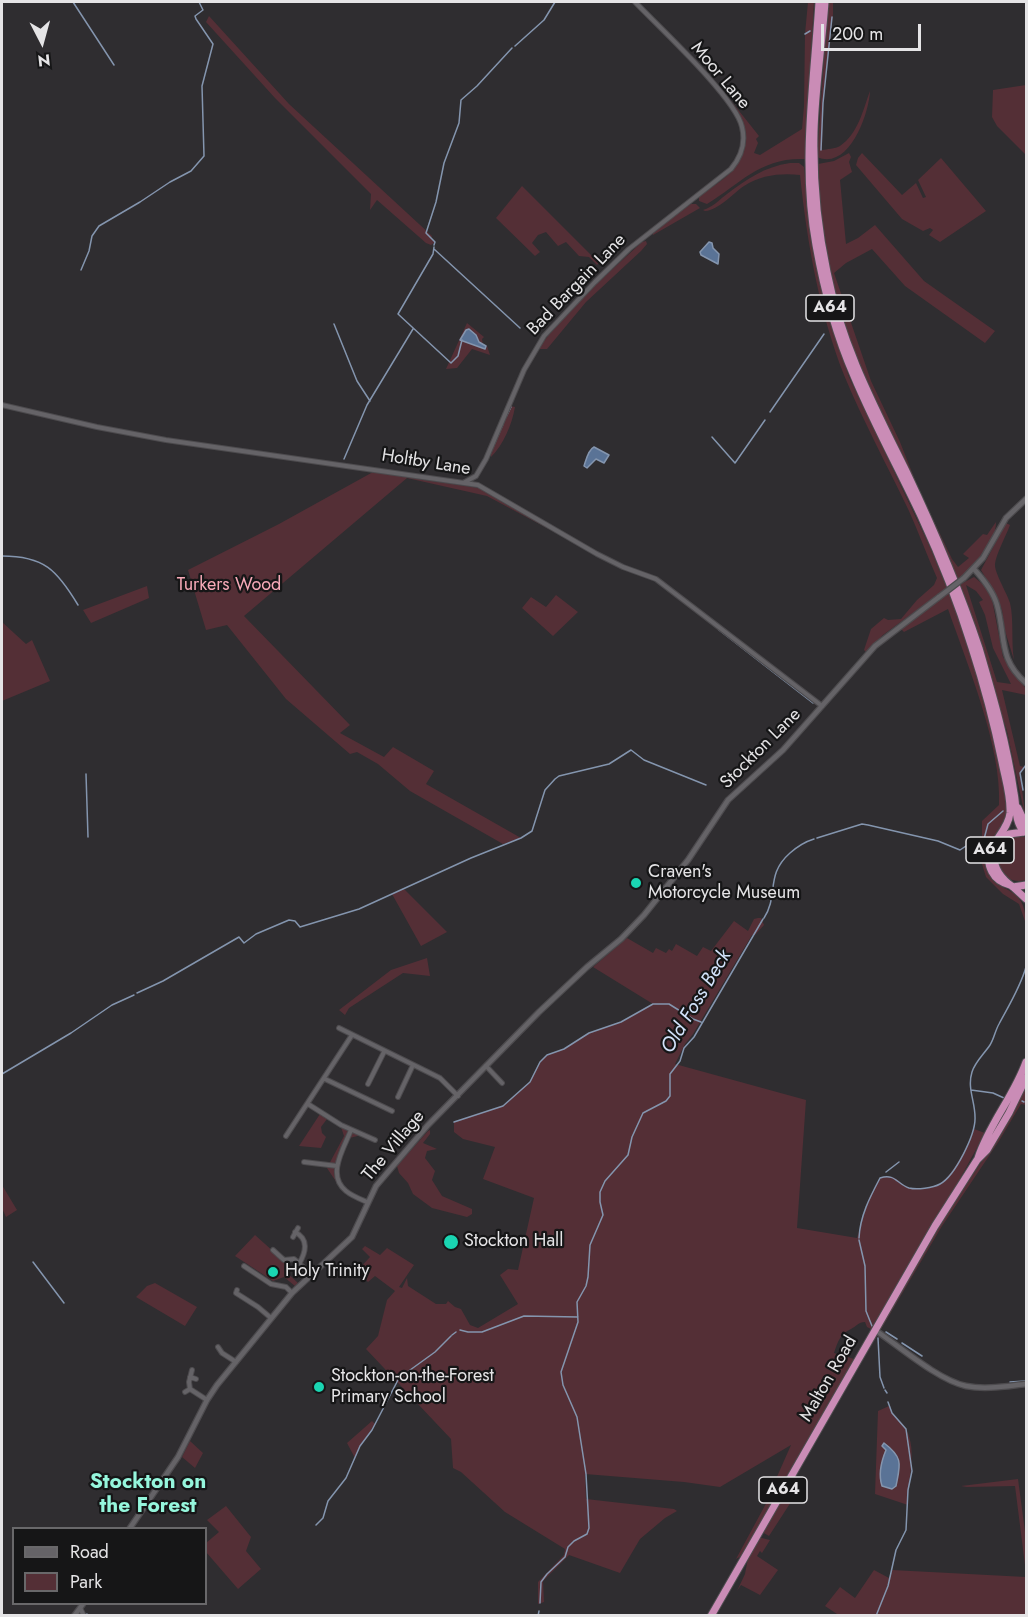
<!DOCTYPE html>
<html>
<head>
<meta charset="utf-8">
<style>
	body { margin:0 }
	#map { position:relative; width:1028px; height:1617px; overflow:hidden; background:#2f2d30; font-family:Jost,sans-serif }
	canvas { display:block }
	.frame { position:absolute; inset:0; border:3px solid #e5e4e6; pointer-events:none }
	.legend { position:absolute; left:12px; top:1527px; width:195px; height:78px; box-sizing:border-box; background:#161617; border:2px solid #69686a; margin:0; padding:8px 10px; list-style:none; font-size:18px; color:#e5e4e6 }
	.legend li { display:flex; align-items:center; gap:12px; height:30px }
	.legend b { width:30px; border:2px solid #69686a }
	.north { position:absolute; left:12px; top:12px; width:60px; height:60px; -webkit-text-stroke:4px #161617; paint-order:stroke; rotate:174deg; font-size:16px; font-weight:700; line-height:24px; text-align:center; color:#e5e4e6 }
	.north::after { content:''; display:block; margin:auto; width:21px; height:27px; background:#e5e4e6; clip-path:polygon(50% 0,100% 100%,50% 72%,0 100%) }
	.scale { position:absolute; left:821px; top:24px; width:100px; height:27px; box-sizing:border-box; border:3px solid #e5e4e6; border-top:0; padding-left:8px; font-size:18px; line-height:21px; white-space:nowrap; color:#e5e4e6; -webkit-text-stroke:4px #161617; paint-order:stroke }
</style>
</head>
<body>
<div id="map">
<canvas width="1028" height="1617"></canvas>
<div class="frame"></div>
<ul class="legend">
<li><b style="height:8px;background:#656367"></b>Road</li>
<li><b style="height:16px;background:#542f36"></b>Park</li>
</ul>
<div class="north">N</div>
<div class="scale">200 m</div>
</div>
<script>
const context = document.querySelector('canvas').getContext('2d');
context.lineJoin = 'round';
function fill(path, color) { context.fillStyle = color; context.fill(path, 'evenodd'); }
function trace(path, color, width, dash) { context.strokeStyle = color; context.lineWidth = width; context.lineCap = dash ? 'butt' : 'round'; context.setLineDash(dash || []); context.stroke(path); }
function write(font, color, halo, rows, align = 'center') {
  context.font = font + ' Jost,sans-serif'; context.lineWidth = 4.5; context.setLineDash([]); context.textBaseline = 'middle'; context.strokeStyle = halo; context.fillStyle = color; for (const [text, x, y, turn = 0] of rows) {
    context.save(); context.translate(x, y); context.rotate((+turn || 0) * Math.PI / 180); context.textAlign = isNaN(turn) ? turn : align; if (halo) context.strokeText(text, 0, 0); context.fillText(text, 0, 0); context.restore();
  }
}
fill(new Path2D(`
	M808,2h6l-9,157c-44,-2 -64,24 -98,45l-8,-3v-4c10,-9 24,-16 33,-26 22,-24 11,-51 -4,-74l31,39 -3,3 2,4 -4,10 6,2 42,-26 2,-23 1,-72z
	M828,2h5v12l-10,89 -1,47c5,-1 13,-1 18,-4 18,-12 23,-36 30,-55 -1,23 -21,80 -53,66z
	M209,16l80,88 143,132 -1,3 4,3 -4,3 -5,-2 -49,-43 -7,10 1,-16 -96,-96 -69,-76z
	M1026,85v70l-29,-29 -5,-9 1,-27z
	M849,153l2,4 -2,5 3,10 -12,8 6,64 12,-6 17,-13 49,56 71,50 -10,12 -80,-57 -33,-37 -26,14 -12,10 37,108 29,61 19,48 33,69 6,8 11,-9 -6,-4 20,-20 4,1 9,-13c0,23 -23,45 -40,59 -51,-112 -115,-226 -133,-348 -3,-23 -7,-46 -5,-69l16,-3z
	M862,153l40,42 14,-12 7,15 3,-1 -8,-17 23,-22 45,53 -46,31 -11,-7 4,-5 -3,-2 -7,3 -21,-12 -46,-54 2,-7z
	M790,163h9l5,4 7,73 11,52 27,85 80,168 18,43 -64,47 -17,17 -2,-2 7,-21 13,-11 4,2 13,-1 16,-19 17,-15 3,-7c-10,-22 -18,-45 -28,-67 -22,-46 -46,-90 -65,-136 -25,-64 -37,-133 -44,-200 -19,-2 -39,0 -56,11 -12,8 -25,24 -39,25l-2,-1c10,-3 16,-10 24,-16 20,-15 37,-27 63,-31z
	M522,186l77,77 -2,2 -8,-8 -10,-1 -13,-14 -8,4 -12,-14 -8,3 -6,8 8,9 -5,4 -39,-38z
	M691,204h5l4,4 -47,27 -1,-4z
	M646,241l1,3 -6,7 -55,51 -39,47h-9c29,-40 67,-73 104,-107z
	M467,323l17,14 -2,2 1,6 4,1 3,9 -18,-6 -15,19 -11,1z
	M510,406l5,1c-3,18 -12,38 -24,50v-4z
	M373,472l106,16 81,47 -73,-39 -80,-18 -163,138 106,109 -10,8 44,24 9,-10 41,24 -8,13 95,54 -18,6 -93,-53 -32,-27 -21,-12 -7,2 -64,-55 -59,-74 -21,5 -18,-60 91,-46z
	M1006,523l4,2c-4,11 -14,29 -15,39 -1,8 12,29 15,39 4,16 1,40 4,57l-9,-29 -3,-21 -4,-11 -17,-29z
	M974,577l11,9 7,13 11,58 23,32v6l-24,-5 18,76 4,1 -4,6 6,48 -19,-90 -48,-146zM966,585l10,6 7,9 -4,2 6,13 8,33 18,36 -14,-2z
	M147,586l2,12 -58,25 -8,-13z
	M949,592c19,55 37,109 49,166 3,16 8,32 9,49 2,22 -26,34 -21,58 6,33 40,14 40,59l-7,-20 -16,-10 -17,-17 -4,-13v-43l17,-16c3,-58 -32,-141 -51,-196l-44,23 -3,-3z
	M556,595l22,17 -25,24 -31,-28 9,-11 15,10z
	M2,622l24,22 6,-4 18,41 -48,20z
	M1017,836l9,1v43c-24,6 -36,-19 -23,-38z
	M404,889l43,43 -26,14 -29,-52z
	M758,918h3l3,7 -9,10h-3l-59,99 -8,10 -10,20 131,36 -9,128 60,10 12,-40 11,-20c18,-6 18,7 30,10 29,6 40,-12 52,-33 5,-8 10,-17 12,-26l11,4 -35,64 -79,132 -4,-2 -2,-5c-7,0 -8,4 -14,7 -11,5 -13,12 -17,24l20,6 -111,196 -7,4 33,-61 -1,-1 23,-52 -71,42 -36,-5 -99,-8 1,25 88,10 3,2 -12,7 -25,21 -20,34 -51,-18 -26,26 1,21 -6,2v-22l26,-27 1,-6 -60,-37 -44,-40 -8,-4 -2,-29 -85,-90 12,-13 9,-36 8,-9 -20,-15 -7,6 -11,-11 13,-14 -8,-8 3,-3 15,9 7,-7 27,17 -15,22 3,1 5,-10 1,8 28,18h10l2,-3 7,6 6,2 9,16 8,3 40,-24 -18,-29 8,-6 10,1 16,-72 -51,-19 12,-32 -32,-8 -9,-7v-10l49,-16 27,-24 10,-20 7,-7 17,-6 25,-16 32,-11 32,-18 -60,-37 34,-29 26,15 3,-5 10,5 3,-4 3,2 4,-7 21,12 6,-9 8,4 23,-30 14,10 6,-12z
	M427,958l3,18 -27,-3 -54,35 -4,7 -6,-5 52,-40z
	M1026,1083v22l-5,-1 -22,37 -57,85 -62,105 -2,-2c23,-40 46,-81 71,-119 27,-41 58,-82 77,-127z
	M320,1114l7,5 -6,8 1,6 4,4 -5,11 -22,-2z
	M341,1127l20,8 -15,4 -12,28 3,16 -10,-15 17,-32z
	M430,1130v4l-7,9 14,6 -10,2 -2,7 10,13 -3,9 10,16 30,13v5l-5,3 -35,-9 -4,-3 -15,-11 -5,-11 -9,-10 -2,-7 31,-35z
	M2,1185l15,25 -11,7 -4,-9z
	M255,1235l29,26 2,3 -2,6 14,13 -3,3 -11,-9 -11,4 -38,-25z
	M155,1283l42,24 -12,19 -49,-29 11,-11z
	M889,1406c3,10 12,14 17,23 12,23 1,51 2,76l-33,-11 3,-83z
	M372,1421l3,3 -15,22 -5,12 -8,-15z
	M190,1441l13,12 -8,15 -13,-11z
	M1018,1479l8,60v34l-11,-87 -48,1 -6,-1z
	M790,1482l10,6 -31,48 -7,-4z
	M226,1506l25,31 -5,14 15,18 -23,20 -32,-37v-9l13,-11 -12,-12z
	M758,1537l12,3 -8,13 -2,-2 -3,5 21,14 -18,25 -19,-10 -4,6 8,-17 4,-21z
	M874,1570l15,8 3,-8 134,7v38l-186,1 -15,-10 15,-19 15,11z`), '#542f36');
const water = new Path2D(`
	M709,242l3,1 1,5 6,6 -1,10 -17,-9 -1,-3z
	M469,329l7,6 3,7 7,4 -1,3 -25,-9 6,-10z
	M594,447l15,8 -5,8 -8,-4 -9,9 -3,-2c2,-6 4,-16 10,-19z
	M884,1443c20,15 16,22 12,43l-4,3 -10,-3c-4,-12 -1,-24 4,-36l-4,-4z`);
fill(water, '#5a7396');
trace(water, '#8495ae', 1.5);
trace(new Path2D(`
	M73,2l41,63
	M637,2l2,1
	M805,34l5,-3
	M515,46l29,-26 11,-18
	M821,150l2,-47 9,-86
	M434,245l1,-3 -9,-9 10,-31 8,-39 15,-40 2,-23 16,-14 35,-38
	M434,247l-1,7 -35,60 53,49 7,-7 4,-16
	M434,249l86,79
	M81,270l8,-19 3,-15 7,-10 41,-24 30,-20 21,-11 13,-15 -2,-70 11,-42 -17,-25 -1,-3 8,-6 -4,-8
	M334,324l23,57 13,20
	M770,412l54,-78
	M506,417l5,-10
	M712,437l23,26 30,-43
	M493,447l10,-23
	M344,459l23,-54 46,-76
	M2,556c42,0 55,14 76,49
	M719,630l94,73
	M86,774l2,63
	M1023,790l-3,-17 6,-8
	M817,838l45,-14 6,1 70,16 22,9 9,-6 15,-5 4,-15 15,-13
	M764,918c15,-23 1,-43 26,-65 8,-7 14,-11 24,-14
	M137,993l26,-12 76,-44 5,6 12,-9 33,-14 6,1 5,6 59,-18 112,-51 50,-20 11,-7 13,-41 10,-11 4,-3 50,-12 22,-14 13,10 62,25
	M2,1074l69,-41 41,-28 22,-10
	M971,1090l22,3 11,5
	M1022,1101l2,1
	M454,1122l49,-16 27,-24 10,-20 7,-7 17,-6 25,-16 32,-11 32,-18h16l24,15 8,3
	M886,1172l13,-10
	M859,1238c1,-22 11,-41 21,-60 15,-5 17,6 29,10 8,2 24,0 31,-4 15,-8 36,-50 35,-67 0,-16 -8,-29 -3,-45 3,-10 12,-18 18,-27 4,-6 5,-14 9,-21 10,-19 21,-36 27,-57
	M859,1240l6,26 1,45 6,15
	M33,1262l31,41
	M460,1330l8,2h14l42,-16 54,1
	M886,1332l11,7
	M452,1335l4,-3
	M878,1338l2,39 4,11
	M902,1343l20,13
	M1010,1382l16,-1
	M885,1390l2,3
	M316,1525l7,-7 5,-17 18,-23 14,-32 12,-16 27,-52 36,-26 16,-16
	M540,1603l1,-21 6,-8 18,-17 3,-10 6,-6 13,-7 2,-6 -3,-54 -9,-57 -14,-32 -2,-13 17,-50 -1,-20 9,-16 2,-9 2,-32 13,-30 -3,-13v-10l5,-11 23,-26 4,-18 11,-24 23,-12 4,-5v-22l10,-13 4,-13 10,-11 69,-118
	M87,1614l1,2
	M538,1616l1,-5
	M876,1616l12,-30 8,-36 10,-20 2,-40 4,-19 -6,-42 -14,-16 -4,-11`), '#8495ae', 1.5);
const minor = new Path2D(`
	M2,405l95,22 69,13 312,45 119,69 26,13 33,12 166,127
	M465,482l11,-6 10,-17 38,-89 20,-34 51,-54 34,-33 102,-80c10,-12 15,-26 11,-42 -6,-29 -84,-101 -107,-125
	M339,1028l101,50 18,18
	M486,1066l16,17
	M325,1079l67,32
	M368,1084l16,-32
	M398,1097l15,-32
	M308,1104l33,21 34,15
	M351,1130c-7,18 -25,45 -5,61 6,5 14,8 21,11
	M286,1136l66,-101
	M304,1162l33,4
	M295,1232c14,7 11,20 4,32
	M293,1237l5,-9
	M273,1250l11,10 10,-1 17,15
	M244,1266l27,18 15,3 6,6
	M237,1290l-1,3 22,14 13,11
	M218,1347l4,6 14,9
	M192,1370l-3,12 1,7 17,11
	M190,1377l6,2
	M185,1392l5,-3
	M80,1608l4,8`);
const tertiary = new Path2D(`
	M974,569c10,11 19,22 23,36 9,32 1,54 29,78
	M964,578l19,-20 23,-40 20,-19
	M875,1330c24,16 63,50 91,56 20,4 41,0 60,-2
	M130,1528l48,-71 29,-57 10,-15 75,-92 60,-56 24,-51 52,-61 111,-113 48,-45 34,-28 23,-24 44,-55 40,-60 55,-50 92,-104 64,-49
	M74,1616l9,-12`);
const trunk = new Path2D(`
	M819,2c-5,81 -18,162 -3,243 8,45 20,90 38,131 20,48 45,93 67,140 20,43 37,87 51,132 12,37 22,75 30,114 3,16 9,34 8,51 -2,22 -31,35 -18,59 4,8 10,11 18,13
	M825,2c-3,43 -10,87 -11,130 -1,47 3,94 13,140 14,72 48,136 80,201 27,57 52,115 72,175 14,48 28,96 35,145 3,14 0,28 10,39
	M1018,808l8,17
	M999,841l10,-7 15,-2
	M994,851c-2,16 6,27 19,36l13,-2
	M1013,887l13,12
	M978,1158c11,-34 36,-62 48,-96
	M711,1616l224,-390 42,-66 10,-10 22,-37 17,-35`);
trace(minor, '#4d4b4e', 6);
trace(tertiary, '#4d4b4e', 7);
trace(trunk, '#4d4b4e', 9);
trace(minor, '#656367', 4);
trace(tertiary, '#656367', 4.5);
trace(trunk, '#ca8cb6', 7);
const tertiaryBridge = new Path2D(`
	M939,597l25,-19`);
trace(tertiaryBridge, '#4d4b4e', 7, []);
trace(tertiaryBridge, '#656367', 4.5);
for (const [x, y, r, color] of [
	[636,883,6,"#1ad5b2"],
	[451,1242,8,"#1ad5b2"],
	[273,1272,6,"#1ad5b2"],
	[319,1387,6,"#1ad5b2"]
]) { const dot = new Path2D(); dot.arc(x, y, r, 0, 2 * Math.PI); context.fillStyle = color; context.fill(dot); trace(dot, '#161617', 2); }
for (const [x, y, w] of [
	[830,308,48],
	[990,850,48],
	[783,1490,48]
]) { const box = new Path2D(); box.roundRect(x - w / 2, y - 13, w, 26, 4.5); context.fillStyle = '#161617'; context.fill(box); trace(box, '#e5e4e6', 1.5); }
write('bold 16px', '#e5e4e6', null, [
	["A64",830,308],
	["A64",990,850],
	["A64",783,1490]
]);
write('18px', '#e5e4e6', '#161617', [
	["Moor Lane",720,76,50],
	["Bad Bargain Lane",577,285,-46],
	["Holtby Lane",426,463,9],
	["Stockton Lane",761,749,-45],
	["The Village",394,1146,-50],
	["Malton Road",829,1379,-60]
]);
write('18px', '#f7aab8', '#161617', [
	["Turkers Wood",229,586]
]);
write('18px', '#e5e4e6', '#161617', [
	["Craven's",648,873],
	["Motorcycle Museum",648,894],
	["Stockton Hall",464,1242],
	["Holy Trinity",285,1272],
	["Stockton-on-the-Forest",331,1377],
	["Primary School",331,1398]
], 'left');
write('italic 20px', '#d2e2fa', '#161617', [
	["Old Foss Beck",697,1002,-59]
]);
write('bold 21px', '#95f6dc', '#161617', [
	["Stockton on",148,1483],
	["the Forest",148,1507]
]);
</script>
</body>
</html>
